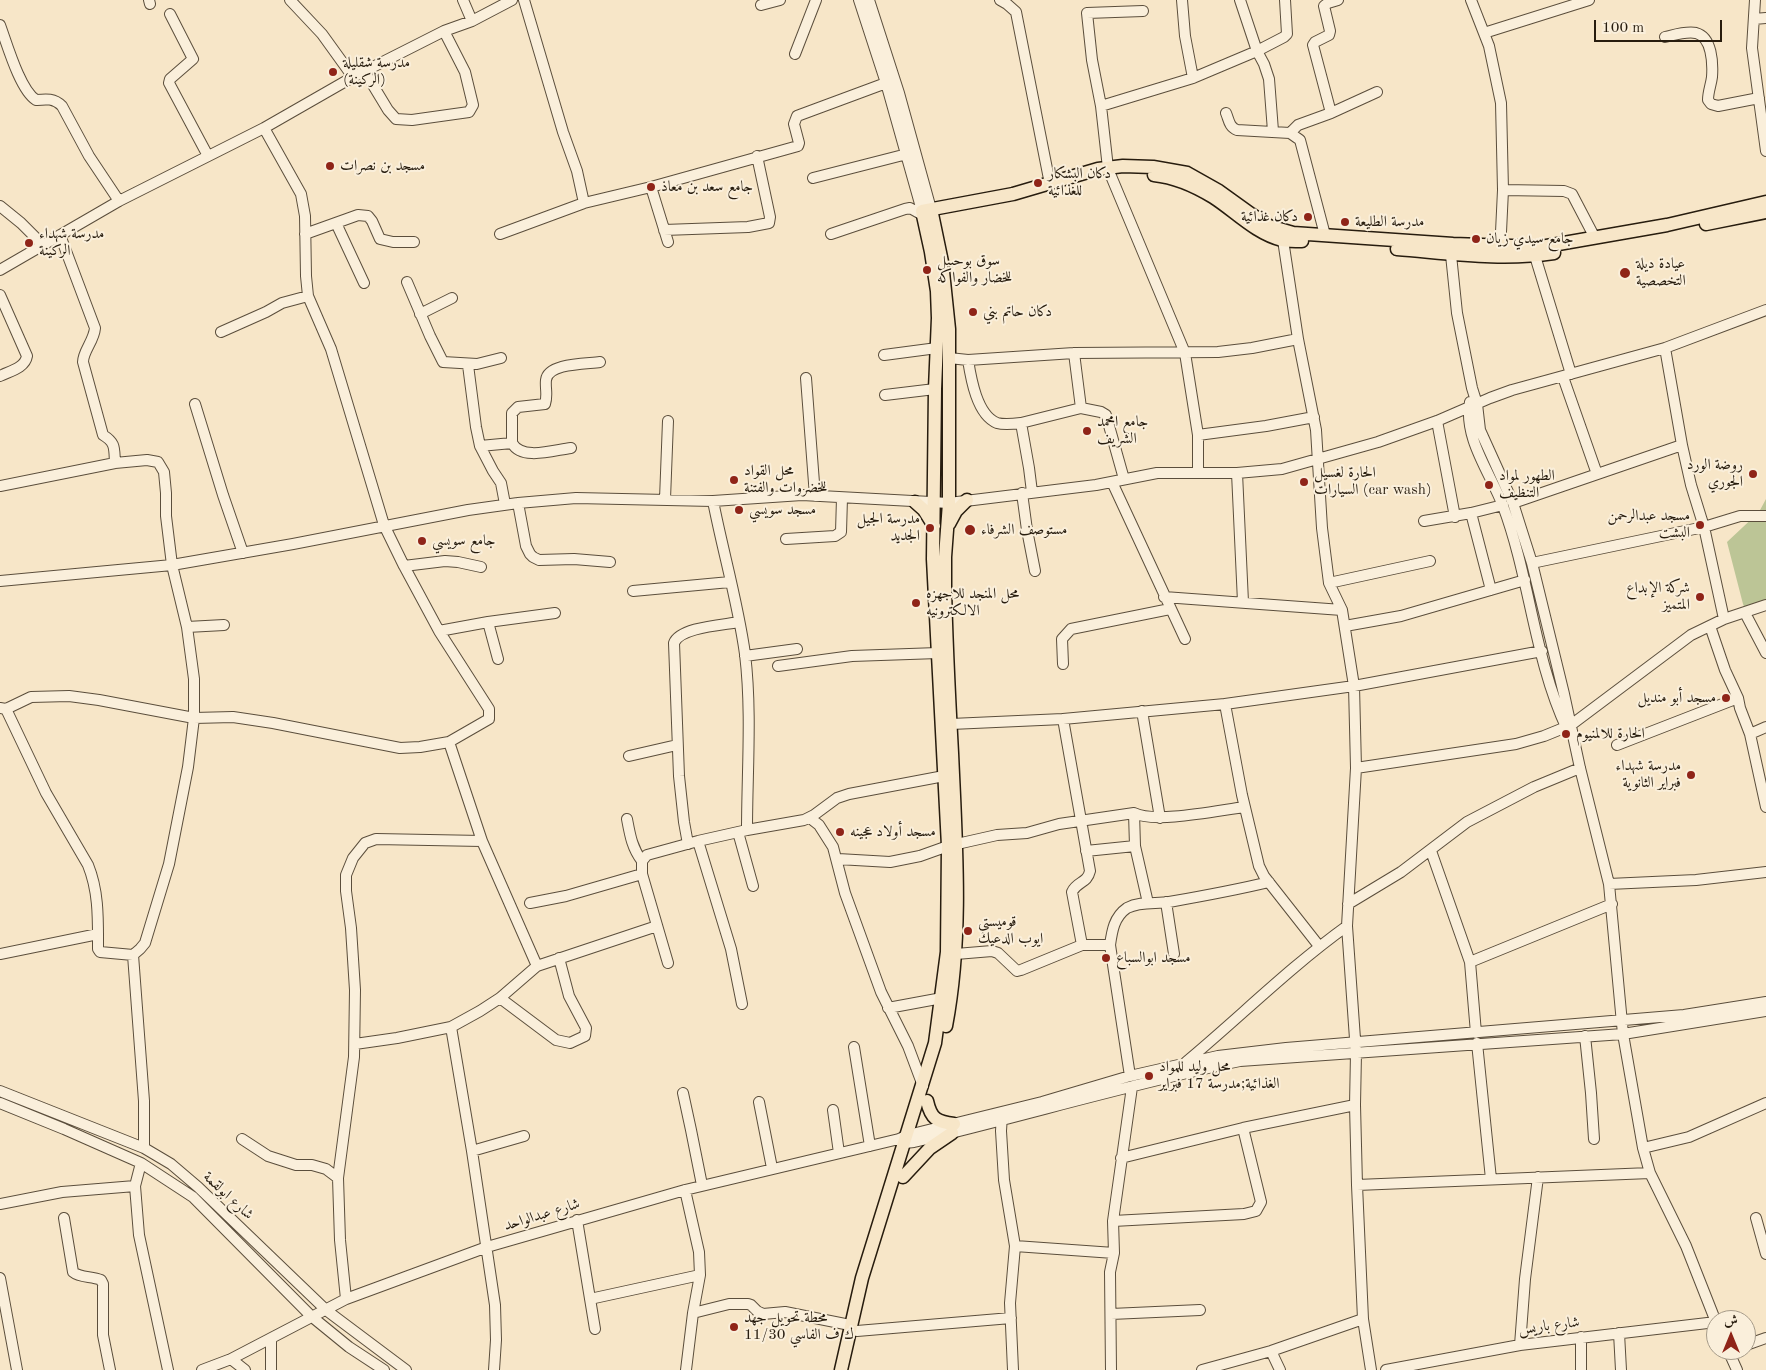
<!DOCTYPE html>
<html>
<head>
<meta charset="utf-8">
<style>
	body { margin:0 }
	#map { position:relative; width:1766px; height:1370px; overflow:hidden; background:#f7e6c8; font-family:"Old Standard TT",Amiri,serif }
	canvas { display:block }
	.north { position:absolute; left:1706px; top:1310px; width:50px; height:50px; box-sizing:border-box; background:#faefdb; border:1px solid #a69b89; border-radius:50%; rotate:0deg; font-size:14px; font-weight:700; line-height:20px; text-align:center; color:#271c0e }
	.north::after { content:''; display:block; margin:auto; width:18px; height:22px; background:#8f2418; clip-path:polygon(50% 0,100% 100%,50% 72%,0 100%) }
	.scale { position:absolute; left:1594px; top:20px; width:128px; height:22px; box-sizing:border-box; border:2px solid #271c0e; border-top:0; padding-left:6px; font-size:15px; line-height:18px; white-space:nowrap; color:#271c0e; -webkit-text-stroke:4px #faefdb; paint-order:stroke }
</style>
</head>
<body>
<div id="map">
<canvas width="1766" height="1370"></canvas>
<div class="north">ش</div>
<div class="scale">100 m</div>
</div>
<script>
const context = document.querySelector('canvas').getContext('2d');
context.lineJoin = 'round';
function fill(path, color) { context.fillStyle = color; context.fill(path, 'evenodd'); }
function trace(path, color, width, dash) { context.strokeStyle = color; context.lineWidth = width; context.lineCap = dash ? 'butt' : 'round'; context.setLineDash(dash || []); context.stroke(path); }
function write(font, color, halo, rows, align = 'center') {
  context.font = font + ' "Old Standard TT",Amiri,serif'; context.lineWidth = 4; context.setLineDash([]); context.textBaseline = 'middle'; context.strokeStyle = halo; context.fillStyle = color; for (const [text, x, y, turn = 0] of rows) {
    context.save(); context.translate(x, y); context.rotate((+turn || 0) * Math.PI / 180); context.textAlign = isNaN(turn) ? turn : align; if (halo) context.strokeText(text, 0, 0); context.fillText(text, 0, 0); context.restore();
  }
}
fill(new Path2D(`
	M1766,499v111l-18,6 -5,-12 -16,-62 32,-30z`), '#bcc596');
const minor = new Path2D(`
	M149,0l1,4
	M290,0l32,34 31,43
	M463,0l9,21
	M524,0l39,132 14,39 7,32
	M869,0l30,93 32,116
	M1000,0l7,4 9,8 34,172
	M1182,0l3,36 8,42
	M1240,0l17,51 7,13 5,15 4,52
	M1471,0l18,46 12,57 2,87 -3,63
	M1755,0l-3,48 14,103
	M761,5l19,-5
	M170,14l23,45 -23,20 -1,4 39,73
	M1754,19l12,-1
	M0,25c7,19 20,65 36,75 10,-1 18,-2 26,6l27,50 30,45
	M1484,33l105,-33
	M1665,37c9,-2 21,-6 31,-4 16,4 17,30 16,44 -1,8 -4,15 -4,23l3,4 7,2 41,-8
	M795,54l21,-54
	M365,72l23,38 8,9 16,1 57,-8 4,-7 -8,-33 -21,-41
	M1101,106l92,-28 64,-27 27,-14 3,-3 -2,-34
	M1226,113c3,7 3,14 11,17l53,3 10,7 25,95
	M1331,113l-18,-68 2,-3 14,-7 1,-4 -6,-25 4,-3 10,-3
	M1290,133l8,-8 33,-12 46,-21
	M1108,168l-7,-62 -9,-46 -5,-47 56,-2
	M1111,176l74,177 13,82v38
	M813,178l94,-24
	M651,187l17,55
	M1503,190l61,1 8,3 23,44
	M0,206l21,17 22,22
	M336,223l28,60
	M664,230l84,-3 21,-4 1,-6 -13,-61
	M1285,233l-2,7 15,99 18,91 6,98 7,55 13,27 12,76 2,82 -9,158 9,127 -1,52 2,80 6,134 8,51
	M305,234l53,-19 10,1 4,5 8,18 13,3h21
	M500,234l84,-31 67,-16 147,-41 1,-3 -5,-19 3,-8 89,-33
	M831,234l74,-25 5,-1 9,5 3,-2 -36,-128 -27,-83
	M60,235l35,93c-1,13 -12,23 -12,34l20,73c13,8 11,13 12,28
	M1534,248l1,8 36,118
	M0,270l119,-69 145,-73 89,-51 91,-46 28,-10 40,-21
	M407,282l23,54 13,26 34,2 24,-6
	M0,295l27,61c-2,12 -17,15 -27,20
	M420,314l32,-16
	M221,332l45,-20 16,-9 26,-7
	M1665,348l17,97 9,40 13,42 20,92
	M1074,353l7,55 20,4 5,3 18,64
	M884,355l53,-7
	M949,358l19,2 106,-7 144,-1 34,-4 46,-9
	M968,360c3,19 9,55 29,63 7,2 16,1 24,0l8,45 3,24
	M468,365l8,62 4,19 13,25 8,12 4,21
	M1563,377l34,97
	M806,378l9,118
	M885,395l50,-6
	M1470,402c-7,36 21,72 33,104 27,72 31,153 64,223
	M195,404l28,91 20,58
	M1437,421l18,96
	M1021,423l60,-15
	M1198,435l68,-9 48,-9
	M512,443v-30l6,-6 27,-3c3,-9 0,-16 1,-24 2,-17 40,-16 54,-18
	M480,446l32,-3c10,18 42,7 59,5
	M1237,473l6,129
	M1112,482l73,157
	M0,486l115,-23 32,-3 11,2 6,10 2,21v23l6,49 15,62 7,52v39l-6,49 -19,97 -24,79 -5,6 -7,6 11,146v47
	M1022,493l5,37 8,41
	M665,499l3,-78
	M713,501c10,51 25,102 32,153 7,58 2,118 2,176
	M518,503l8,43 4,8 3,3 6,3 35,-1 36,3
	M1513,503l169,-58
	M1471,513l20,77
	M1424,521l47,-8 32,-8
	M786,539l49,-3 6,-4 1,-34
	M1532,563l172,-36 36,-11h26
	M404,566l41,-5 13,1 23,5
	M0,581l172,-16 121,-21 175,-34 50,-7 58,-5 137,3 89,-6 147,8 147,-18 61,-12h80l45,-4 96,-27 59,-21 53,-23 22,-8 153,-42 101,-38
	M1329,583l101,-22
	M633,591l97,-9
	M1164,597l178,13
	M1745,613l21,40
	M488,622l10,37
	M1345,626l56,-10 124,-36
	M1710,626l15,44 13,28 2,10 10,26 16,73
	M187,627l37,-2
	M439,631l49,-9 67,-9
	M745,656l52,-7
	M1063,664l-1,-25 9,-10 99,-20
	M778,666l74,-10 86,-3
	M1225,704l17,91 17,71 5,10 55,70
	M0,708l6,1 25,-12 38,-1 30,4 95,18 39,-1 40,6 127,25 20,-1 29,-5 40,-23v-10l-50,-78 -35,-65 -20,-41 -53,-176 -23,-53 -2,-20 -1,-60 -4,-22 -37,-66
	M6,709l40,84 42,72c11,27 10,55 10,84l2,3 33,3
	M1142,711l18,107
	M1063,719l27,152c-3,13 -13,10 -18,21l10,53
	M951,724l112,-5 162,-15 129,-18 188,-35
	M1750,734l16,-7
	M449,742l33,99 55,125
	M1617,745l121,-47
	M629,756l48,-11
	M1356,768l160,-24 28,-8 27,-11 120,-90 33,-16 42,-14
	M1134,813l1,33 13,57
	M810,818l9,7 14,22 12,46 36,99 27,54 15,40
	M627,819c3,16 5,29 15,42
	M738,832l15,54
	M698,841l33,108 11,55
	M688,844l-4,-22 -5,-46 -5,-133c6,-16 50,-18 65,-21
	M957,844l40,-9 30,-2 32,-9 75,-11c21,11 86,-3 111,-6
	M1086,851l49,-5
	M1431,851l39,111 6,71
	M838,859l52,3 30,-6 28,-10
	M1609,884l87,-4 70,-8
	M1166,902l8,52
	M530,903l36,-7 76,-22
	M1348,904l53,-32 66,-50 67,-35 46,-19
	M0,954l98,-20
	M956,954l36,-3 6,2 19,18 4,-1 61,-25h28
	M1470,962l142,-58
	M668,963l-26,-89v-13l5,-6 51,-14 49,-11 57,-10 10,-5 23,-17 12,-4 95,-18
	M500,998l56,42 14,3 15,-7 1,-8 -17,-32 -10,-38
	M888,1008l54,-10
	M451,1027l21,124 23,154 1,35 -2,30
	M1585,1036l6,57 3,46
	M1477,1043l14,136
	M355,1044l42,-6 54,-11 29,-16 20,-13 37,-32 120,-40
	M854,1047l16,99
	M1186,1062c54,-45 104,-95 161,-136
	M1130,1076l-20,-131c2,-14 4,-28 17,-37 13,-7 29,-4 42,-6 34,-6 67,-12 100,-20
	M0,1091l144,57 27,16 27,23 128,123 80,60
	M683,1093l8,37 11,55
	M759,1102l13,66
	M0,1103l64,26 77,34 52,34 118,119 38,31 35,23
	M833,1110l6,43
	M1002,1115l-1,16 3,49 11,66 -5,57 3,67
	M242,1139l26,17 28,9h16l14,4 12,9
	M899,1139l6,4 9,-1c109,-26 217,-58 326,-81l383,-27 143,-23
	M1643,1148l46,-11 77,-34
	M472,1151l52,-15
	M1121,1158l122,-30 112,-23
	M141,1163l-6,23 4,49 29,135
	M1357,1185l293,-12
	M685,1190l14,62 1,23 -7,38 -7,57
	M0,1204l62,-12 73,-6
	M64,1218l9,54c7,6 19,4 28,8l2,4v51l7,35
	M1756,1218l10,36
	M577,1220l18,109
	M1113,1221l131,-7 12,-3 5,-9 -18,-74
	M1015,1246l99,7
	M0,1278l17,92
	M346,1299l-6,-59 -2,-62 16,-121 1,-67 -4,-62 -5,-37v-16l7,-17 12,-15 11,-4 106,2
	M590,1299l110,-24
	M693,1313l36,-9h19l3,1 6,6 6,3 22,-2 65,13
	M1111,1314l89,-4
	M857,1331l154,-13
	M1619,1333l2,37
	M1520,1345l5,-66 13,-102
	M1746,1345l20,-7
	M1728,1350l9,20
	M1271,1351l9,19
	M231,1359l14,11
	M202,1370l29,-11 115,-60 141,-52 198,-57 214,-51 9,-4 134,-33 88,-26 88,-20 68,-8 398,-33 82,-13
	M271,1370v-31
	M1111,1370l-1,-98 4,-19 -1,-32 19,-134
	M1202,1370l69,-19 92,-32
	M1386,1370l134,-25 196,-23 -30,-76 -36,-73 -7,-25 -20,-114 -14,-150 -29,-116 -16,-74 -32,-131 -19,-60 -33,-73 -3,-26 -5,-16 -15,-75 -6,-58 1,-8
	M1581,1370v-33`);
const major = new Path2D(`
	M1154,175c20,2 41,11 59,22 22,14 42,36 69,43 7,1 14,1 20,1
	M931,209l11,53 7,67v174l-4,54v29c1,56 4,112 7,167 4,91 11,183 -6,273
	M1706,224l60,-12
	M1397,249c52,4 104,12 157,4
	M915,502l9,8 10,16
	M949,524l7,-13 11,-11
	M927,1101c4,18 10,21 27,23
	M903,1177l27,-29 22,-15
	M841,1370l21,-92 73,-235 12,-91 1,-106 -15,-287 2,-170 3,-71 -1,-27 -6,-39 -9,-41 91,-17 85,-25 25,-3 30,1 34,6 32,18 32,23 18,12 24,7 160,11 88,3 126,-22 99,-23`);
trace(minor, '#5b4e3c', 12);
trace(major, '#271c0e', 15);
trace(minor, '#faefdb', 10);
trace(major, '#f7e6c8', 12);
for (const [x, y, r, color] of [
	[333,72,5,"#8f2418"],
	[330,166,5,"#8f2418"],
	[1038,183,5,"#8f2418"],
	[651,187,5,"#8f2418"],
	[1308,217,5,"#8f2418"],
	[1345,222,5,"#8f2418"],
	[1476,239,5,"#8f2418"],
	[29,243,5,"#8f2418"],
	[927,270,5,"#8f2418"],
	[1625,273,6,"#8f2418"],
	[973,312,5,"#8f2418"],
	[1087,431,5,"#8f2418"],
	[1753,474,5,"#8f2418"],
	[734,480,5,"#8f2418"],
	[1304,482,5,"#8f2418"],
	[1489,485,5,"#8f2418"],
	[739,510,5,"#8f2418"],
	[1700,525,5,"#8f2418"],
	[930,528,5,"#8f2418"],
	[970,530,6,"#8f2418"],
	[422,541,5,"#8f2418"],
	[1700,597,5,"#8f2418"],
	[916,603,5,"#8f2418"],
	[1726,698,5,"#8f2418"],
	[1566,734,5,"#8f2418"],
	[1691,775,5,"#8f2418"],
	[840,832,5,"#8f2418"],
	[968,931,5,"#8f2418"],
	[1106,958,5,"#8f2418"],
	[1149,1076,5,"#8f2418"],
	[734,1327,5,"#8f2418"]
]) { const dot = new Path2D(); dot.arc(x, y, r, 0, 2 * Math.PI); context.fillStyle = color; context.fill(dot); trace(dot, '#faefdb', 2); }
write('15px', '#271c0e', '#faefdb', [
	["مدرسة شقليلة",343,63],
	["(الركينة)",343,80],
	["مسجد بن نصرات",340,166],
	["دكان البشكار",1048,174],
	["للغذائية",1048,191],
	["جامع سعد بن معاذ",661,187],
	["دكان غذائية",1298,217,"right"],
	["مدرسة الطليعة",1355,222],
	["مدرسة شهداء",39,234],
	["الركينة",39,251],
	["جامع سيدي زيان",1486,239],
	["سوق بوحبيل",937,261],
	["للخضار والفواكه",937,278],
	["عيادة ديلة",1636,264],
	["التخصصية",1636,281],
	["دكان حاتم بني",983,312],
	["جامع امحمد",1097,422],
	["الشريف",1097,439],
	["روضة الورد",1743,465,"right"],
	["الجوري",1743,482,"right"],
	["محل القواد",744,471],
	["للخضروات والفتنة",744,488],
	["الحارة لغسيل",1314,473],
	["السيارات (car wash)",1314,490],
	["الطهور لمواد",1499,476],
	["التنظيف",1499,493],
	["مسجد سويسي",749,510],
	["مسجد عبدالرحمن",1690,516,"right"],
	["البشت",1690,533,"right"],
	["مدرسة الجيل",920,519,"right"],
	["الجديد",920,536,"right"],
	["مستوصف الشرفاء",981,530],
	["جامع سويسي",432,541],
	["شركة الإبداع",1690,588,"right"],
	["المتميز",1690,605,"right"],
	["محل المنجد للاجهزه",926,594],
	["الالكترونيه",926,611],
	["مسجد أبو منديل",1716,698,"right"],
	["الحارة للالمنيوم",1576,734],
	["مدرسة شهداء",1681,766,"right"],
	["فبراير الثانوية",1681,783,"right"],
	["مسجد أولاد عجينه",850,832],
	["قوميستي",978,922],
	["ايوب الدعيك",978,939],
	["مسجد ابوالسباع",1116,958],
	["محل وليد للمواد",1159,1067],
	["الغذائية;مدرسة 17 فبراير",1159,1084],
	["محطة تحويل جهد",744,1318],
	["11/30 ك ف الفاسي",744,1335]
], 'left');
write('15px', '#271c0e', '#faefdb', [
	["شارع ابولقمة",228,1196,43],
	["شارع عبدالواحد",542,1215,-17],
	["شارع باريس",1549,1326,-7]
]);
</script>
</body>
</html>
